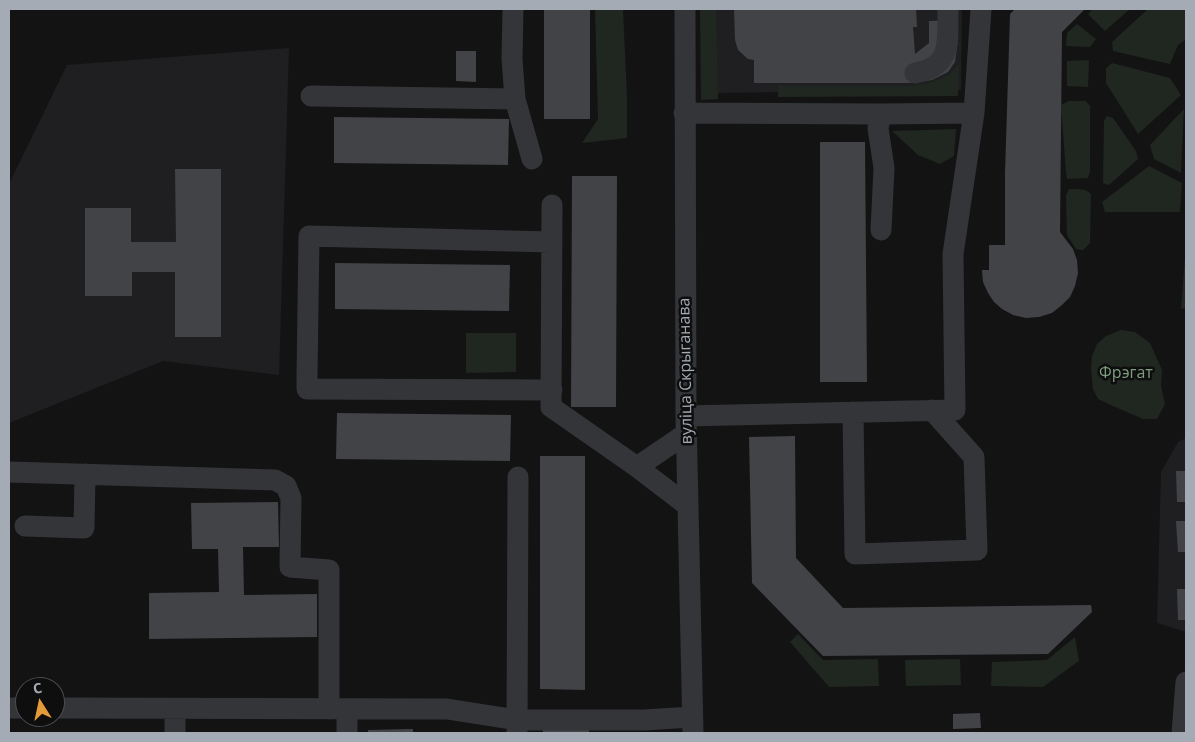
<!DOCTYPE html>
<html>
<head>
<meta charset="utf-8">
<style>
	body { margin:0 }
	#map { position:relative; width:1195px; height:742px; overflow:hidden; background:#131314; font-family:"Open Sans",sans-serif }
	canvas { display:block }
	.frame { position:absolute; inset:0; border:10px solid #a5abb4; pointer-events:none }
	.north { position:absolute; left:15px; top:677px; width:50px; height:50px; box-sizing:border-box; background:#0e0e0f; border:1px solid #4a4d51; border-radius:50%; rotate:350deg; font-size:14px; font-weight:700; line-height:20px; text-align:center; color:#a5abb4 }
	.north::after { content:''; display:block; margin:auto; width:18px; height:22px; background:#e59b3a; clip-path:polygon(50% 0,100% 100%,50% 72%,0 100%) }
</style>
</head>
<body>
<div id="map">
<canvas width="1195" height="742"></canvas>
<div class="frame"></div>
<div class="north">С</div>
</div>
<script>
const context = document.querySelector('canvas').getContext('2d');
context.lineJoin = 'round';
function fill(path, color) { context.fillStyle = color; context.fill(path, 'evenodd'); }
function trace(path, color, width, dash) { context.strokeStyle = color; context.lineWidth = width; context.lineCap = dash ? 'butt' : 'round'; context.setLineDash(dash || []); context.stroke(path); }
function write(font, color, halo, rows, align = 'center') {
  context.font = font + ' "Open Sans",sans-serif'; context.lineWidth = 5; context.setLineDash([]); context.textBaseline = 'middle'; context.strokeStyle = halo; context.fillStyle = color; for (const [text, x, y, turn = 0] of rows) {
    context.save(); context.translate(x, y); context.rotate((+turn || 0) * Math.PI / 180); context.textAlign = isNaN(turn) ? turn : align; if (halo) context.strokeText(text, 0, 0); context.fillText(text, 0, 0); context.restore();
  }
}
fill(new Path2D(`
	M713,9h249l-1,81 -251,3z
	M289,48l-10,327 -116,-14 -154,62v-239l58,-119z
	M1186,438v193h-3l-26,-8 4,-151 17,-30z`), '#1f1f21');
fill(new Path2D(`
	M595,9h28l4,89v40l-45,5 16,-24z
	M700,9h16l2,90 -17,1z
	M1093,9h37l-25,22 -17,-17z
	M1148,9h38v30l-8,6 -8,19 -57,-13 -1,-9z
	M1077,24l19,15 -6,8 -24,-1 1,-13z
	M1089,60l-1,27 -21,-1v-25z
	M1112,63l58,15 11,17 -43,39 -32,-51v-15z
	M959,64l-1,32 -180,1v-11h136c19,-4 33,-6 45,-22z
	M1069,101h17l4,5v66l-2,6 -21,1 -1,-6 -5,-68z
	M1184,109l-3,64 -27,-14 -4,-14z
	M1107,116l6,2 23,33 2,8 -29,26 -6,-2 1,-62z
	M956,129l-2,27 -14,8 -22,-9 -26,-24z
	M1149,166l33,17 -2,29h-75l-3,-10z
	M1069,189c8,0 16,-1 22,5l-1,49 -7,7 -7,-1 -9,-14 -1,-40z
	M1186,244v64l-5,1z
	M1121,330l14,2 15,11 12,27 -1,16 4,18 -8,15h-14l-30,-13 -15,-7 -5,-10 -2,-20 1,-13 5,-12 9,-8z
	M466,333h50v39l-50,1z
	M798,634l25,26 55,-1 1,27 -50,1 -39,-45z
	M1075,637l4,24 -36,26 -52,-1 1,-24 55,-2z
	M960,659l1,26 -55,1 -1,-26z`), '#1f2720');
fill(new Path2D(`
	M544,9h46v110h-46z
	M734,9h182l1,18h-4l2,27 14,-11v-22l28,-1 1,20 -3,22 -7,10 -16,8 -17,3h-161v-23l-6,-1 -10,-9 -3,-10z
	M1015,9h70l-23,23 -2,200 13,17 4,11 1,13 -3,13 -5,11 -8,8 -10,8 -13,4 -13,1 -13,-3 -11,-6 -8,-7 -6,-9 -5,-11 -1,-12h7v-25h16v-72l5,-159z
	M456,51h20v31l-20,-1z
	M334,117l175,2 -1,46 -174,-2z
	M820,142h45l2,240h-47z
	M175,169h46v168h-46v-65h-43v24h-47v-88h46v34h45z
	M572,176h45l-1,231h-45z
	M335,263l175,2 -1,46 -174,-2z
	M337,413l174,2 -1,46 -174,-2z
	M795,436l1,122 47,50 248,-3 1,7 -44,42 -225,2 -71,-73 -3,-146z
	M540,456h45v234l-45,-1z
	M1176,471h10v31h-9z
	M278,502l1,45h-36l1,48 73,-1v43l-168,2v-46l70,-1 -1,-43h-26l-1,-46z
	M1176,521h10v31h-8z
	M1177,589h9v31h-8z
	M980,713l1,15 -28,1v-15z
	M543,727h46v6h-46z
	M413,729v4h-45v-3z`), '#424347');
trace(new Path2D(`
	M685,9l1,407 7,317
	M915,73c39,-7 32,-33 33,-64
	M311,96l204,3 -3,-40 1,-50
	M515,99l17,60
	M684,113l197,1 -3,14 6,40 -3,62
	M881,114l93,-1
	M552,205l-1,202 86,60 51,39
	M551,242l-242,-6 -2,140v13l245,1
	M853,412l2,142 122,-4 -3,-93 -42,-47
	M686,416l269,-6 -2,-156 21,-141 7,-104
	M637,467l50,-34
	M9,472l266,8 11,6 5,12 -1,69 39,3v139
	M25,526l59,2 1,-54
	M9,708h16
	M55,708l392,1 70,11h127l48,-3
	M347,709v24
	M175,733v-24
	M517,733l1,-256
	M1182,733l4,-51`), '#343539', 21);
write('16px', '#a5abb4', '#0e0e0f', [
	["вуліца Скрыганава",686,371,-91]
]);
write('16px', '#7e9e7d', '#0e0e0f', [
	["Фрэгат",1126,373]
]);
</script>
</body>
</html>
